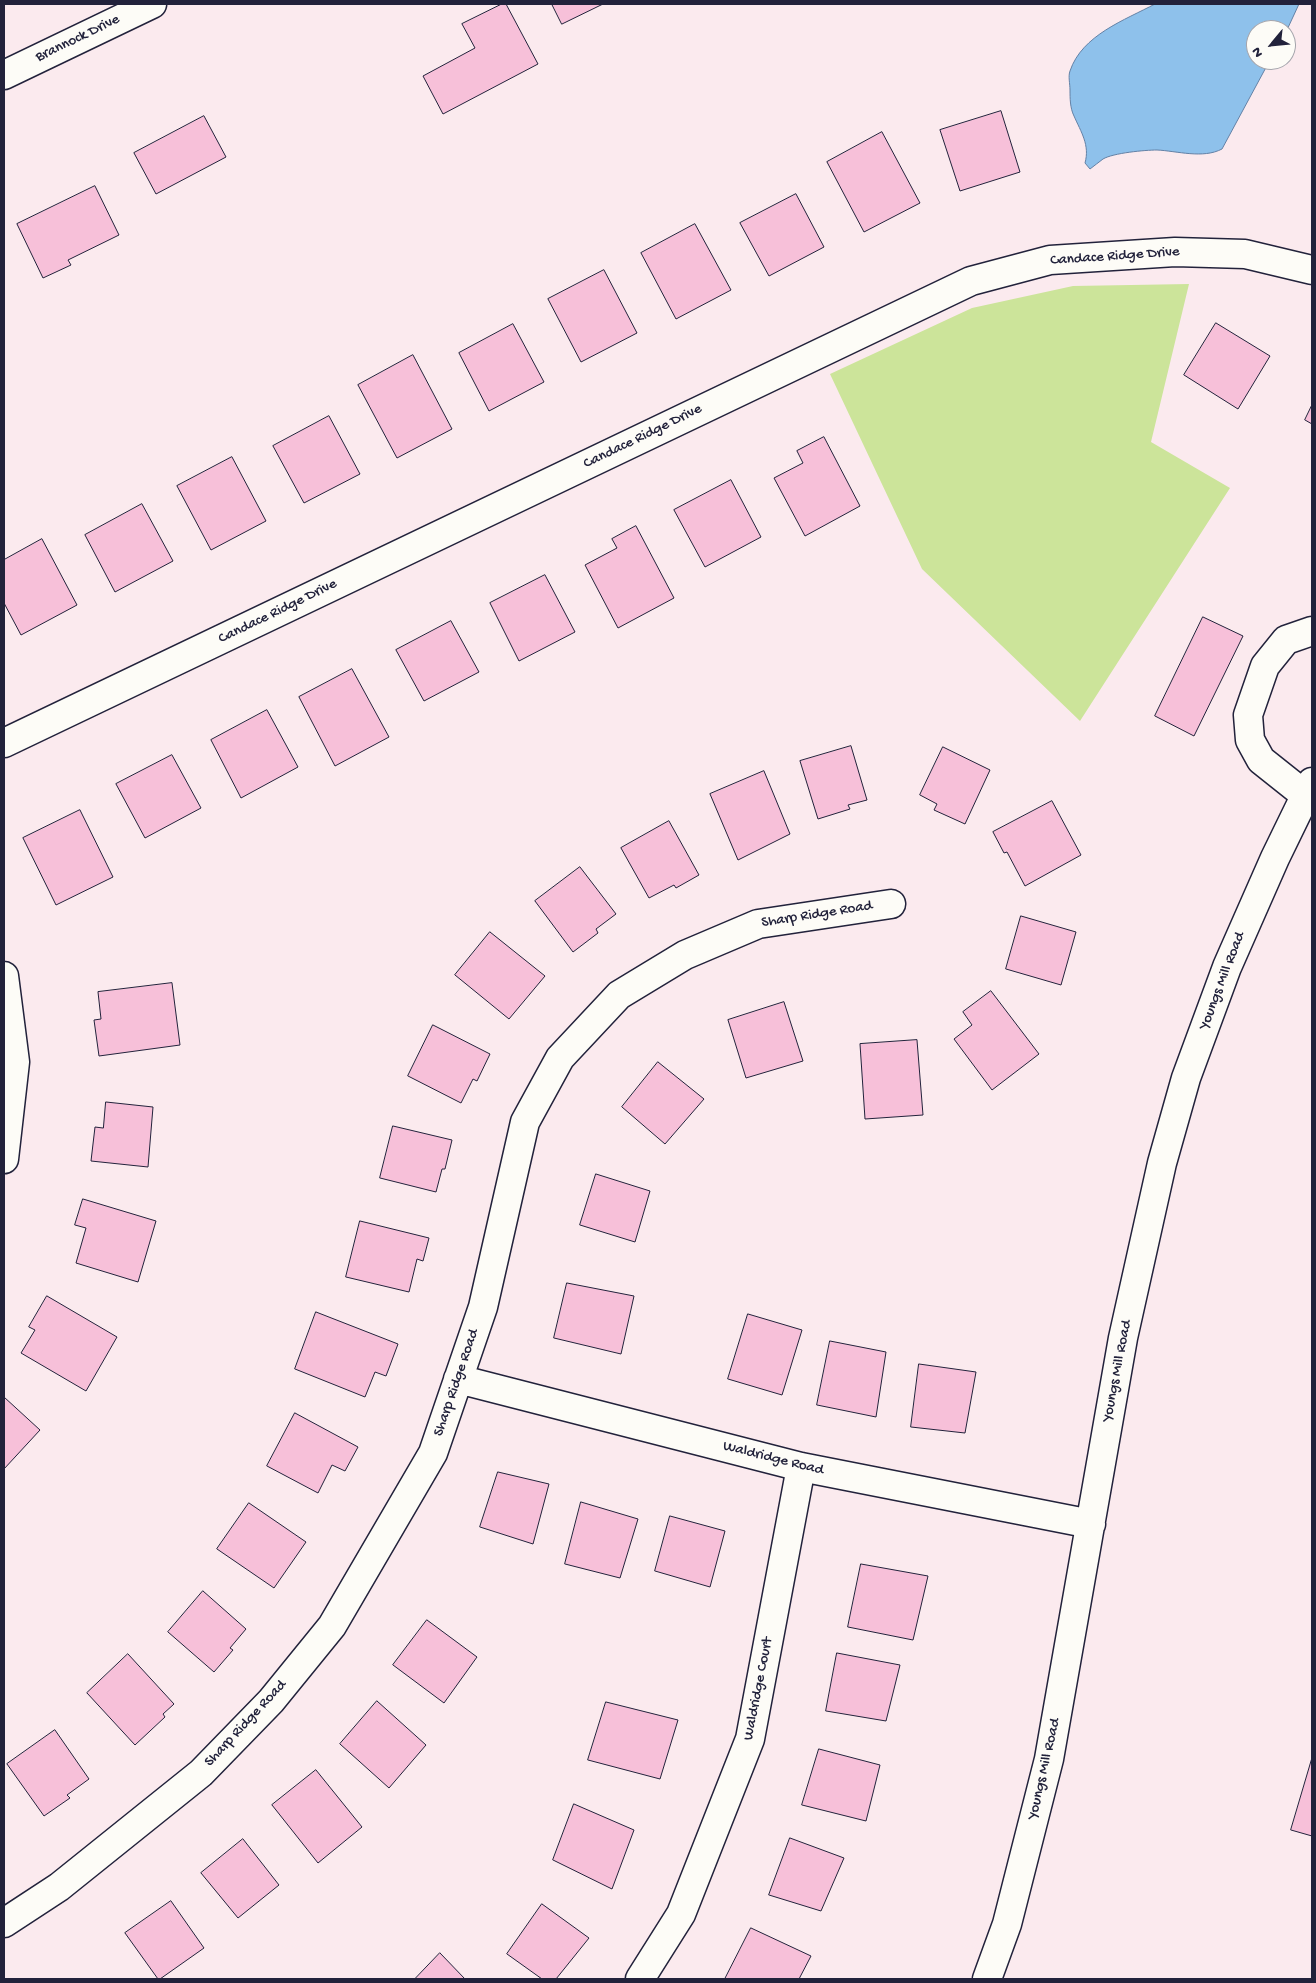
<!DOCTYPE html>
<html>
<head>
<meta charset="utf-8">
<style>
	body { margin:0 }
	#map { position:relative; width:1316px; height:1983px; overflow:hidden; background:#fbeaee; font-family:"Gochi Hand",sans-serif }
	canvas { display:block }
	.frame { position:absolute; inset:0; border:5px solid #22223b; pointer-events:none }
	.north { position:absolute; left:1246px; top:20px; width:50px; height:50px; box-sizing:border-box; background:#fdfcf7; border:1px solid #a5a5ac; border-radius:50%; rotate:242deg; font-size:14px; font-weight:700; line-height:20px; text-align:center; color:#22223b }
	.north::after { content:''; display:block; margin:auto; width:18px; height:22px; background:#22223b; clip-path:polygon(50% 0,100% 100%,50% 72%,0 100%) }
</style>
</head>
<body>
<div id="map">
<canvas width="1316" height="1983"></canvas>
<div class="frame"></div>
<div class="north">N</div>
</div>
<script>
const context = document.querySelector('canvas').getContext('2d');
context.lineJoin = 'round';
function fill(path, color) { context.fillStyle = color; context.fill(path, 'evenodd'); }
function trace(path, color, width, dash) { context.strokeStyle = color; context.lineWidth = width; context.lineCap = dash ? 'butt' : 'round'; context.setLineDash(dash || []); context.stroke(path); }
function write(font, color, halo, rows, align = 'center') {
  context.font = font + ' "Gochi Hand",sans-serif'; context.lineWidth = 4.5; context.setLineDash([]); context.textBaseline = 'middle'; context.strokeStyle = halo; context.fillStyle = color; for (const [text, x, y, turn = 0] of rows) {
    context.save(); context.translate(x, y); context.rotate((+turn || 0) * Math.PI / 180); context.textAlign = isNaN(turn) ? turn : align; if (halo) context.strokeText(text, 0, 0); context.fillText(text, 0, 0); context.restore();
  }
}
fill(new Path2D(`
	M1189,284l-38,158 79,46 -150,233 -158,-152 -92,-195 142,-66 101,-22z`), '#cce49a');
const water = new Path2D(`
	M1155,4h144l-13,28v-2h-30v30h14l-48,89c-19,10 -45,2 -65,1 -12,0 -44,3 -54,9 -4,3 -9,7 -13,10l-5,-6c5,-18 -4,-31 -11,-47 -4,-8 -4,-18 -4,-26 0,-6 -2,-14 0,-19 12,-36 55,-51 85,-67z`);
fill(water, '#8ec1eb');
trace(water, '#6381a5', 1);
const building = new Path2D(`
	M502,4h4l32,60 -95,50 -20,-38 52,-28 -13,-24z
	M552,4h51l-41,20z
	M1001,111l19,61 -60,19 -20,-61z
	M204,116l22,41 -70,37 -22,-41z
	M882,132l38,71 -56,29 -37,-70z
	M95,186l24,49 -51,25 3,5 -28,13 -26,-54z
	M796,194l28,53 -55,29 -29,-53z
	M695,224l36,66 -55,29 -35,-66z
	M604,270l33,63 -56,29 -33,-63z
	M1216,323l54,33 -32,53 -54,-34z
	M513,324l31,58 -55,29 -30,-58z
	M413,355l39,74 -55,29 -39,-73z
	M1312,405v19l-7,-4z
	M329,416l31,58 -56,29 -31,-57z
	M824,437l36,69 -55,30 -31,-58 29,-15 -6,-12z
	M232,457l34,64 -55,29 -34,-64z
	M731,480l30,57 -56,30 -31,-57z
	M142,504l31,57 -58,31 -30,-57z
	M636,526l38,72 -56,30 -33,-63 32,-17 -5,-9z
	M42,539l35,66 -56,30 -17,-32v-43z
	M545,575l30,57 -56,29 -29,-58z
	M1203,617l40,19 -49,100 -39,-20z
	M451,621l28,51 -55,29 -28,-51z
	M352,669l37,68 -54,29 -36,-69z
	M267,710l31,57 -57,31 -30,-58z
	M851,746l16,54 -19,5 2,4 -32,10 -18,-58z
	M943,747l47,23 -25,54 -31,-14 3,-6 -17,-9z
	M172,755l29,53 -56,30 -29,-54z
	M764,771l26,63 -52,26 -28,-66z
	M1052,801l29,54 -56,31 -18,-34 -3,1 -11,-21z
	M80,810l33,67 -57,28 -33,-67z
	M669,821l30,54 -23,13 -2,-3 -25,13 -28,-50z
	M580,867l36,47 -20,15 2,4 -25,19 -38,-51z
	M1021,916l55,16 -15,53 -55,-16z
	M490,932l55,44 -36,43 -54,-44z
	M172,983l8,62 -81,11 -5,-36 7,-1 -3,-27z
	M991,991l48,63 -47,36 -38,-51 18,-14 -9,-13z
	M784,1002l19,59 -57,17 -18,-58z
	M433,1025l57,29 -13,27 -4,-2 -12,24 -53,-27z
	M917,1040l6,75 -58,4 -5,-75z
	M658,1062l46,37 -39,45 -43,-37z
	M106,1102l47,5 -5,60 -57,-6 4,-34 8,1z
	M393,1126l59,14 -7,29h-3l-6,23 -56,-14z
	M596,1174l54,17 -15,51 -55,-17z
	M83,1199l73,22 -18,61 -62,-19 10,-35 -11,-3z
	M360,1221l69,17 -6,23 -6,-2 -8,33 -63,-15z
	M567,1283l67,13 -13,58 -67,-16z
	M47,1296l70,41 -31,54 -65,-38 14,-23 -6,-3z
	M316,1312l82,32 -12,32 -11,-4 -10,25 -70,-28z
	M748,1314l54,16 -20,65 -54,-16z
	M830,1341l56,11 -10,65 -59,-12z
	M919,1364l57,8 -11,61 -54,-6z
	M4,1397l36,33 -36,39z
	M295,1413l63,34 -13,24 -13,-6 -14,28 -51,-27z
	M498,1472l51,12 -16,60 -53,-17z
	M581,1502l57,17 -18,59 -55,-14z
	M249,1503l57,39 -32,46 -57,-39z
	M670,1516l55,15 -15,56 -55,-16z
	M861,1564l67,12 -15,64 -65,-13z
	M203,1591l43,38 -16,19 3,2 -19,22 -46,-40z
	M427,1620l50,37 -33,46 -51,-38z
	M837,1653l63,12 -14,56 -60,-10z
	M128,1654l46,50 -11,10 2,3 -30,28 -48,-52z
	M377,1701l49,44 -37,43 -49,-44z
	M606,1702l72,18 -18,59 -72,-19z
	M55,1730l34,49 -22,16 3,3 -26,18 -37,-52z
	M819,1749l61,16 -14,56 -64,-16z
	M1312,1758v78l-21,-6z
	M316,1770l46,57 -44,36 -46,-58z
	M574,1804l60,26 -22,59 -59,-29z
	M790,1838l54,20 -23,53 -52,-16z
	M243,1839l36,46 -41,33 -37,-45z
	M171,1901l33,47 -44,31h-2l-33,-46z
	M542,1904l47,34 -33,41h-14l-35,-25z
	M751,1928l60,28 -12,23h-74z
	M440,1953l25,26h-50z`);
fill(building, '#f7c0d9');
trace(building, '#22223b', 1);
const minor = new Path2D(`
	M4,75l148,-71
	M4,743l967,-462 79,-21 125,-8 70,2 67,16
	M1305,795l-44,-35 -11,-20 -2,-25 17,-49 21,-26 26,-9
	M4,976l11,86 -11,97
	M458,1379l343,88 290,57
	M4,1923l55,-36 142,-114 70,-72 61,-75 101,-173 50,-146 42,-185 35,-64 59,-63 66,-40 73,-31 133,-20
	M640,1979l41,-65 69,-175 51,-272
	M987,1979l20,-55 42,-165 74,-421 39,-175 24,-85 41,-111 48,-109 37,-76`);
trace(minor, '#22223b', 31);
trace(minor, '#fdfcf7', 28);
write('15px', '#22223b', '#fdfcf7', [
	["Brannock Drive",78,39,-26],
	["Candace Ridge Drive",1115,257,-4],
	["Candace Ridge Drive",643,437,-26],
	["Candace Ridge Drive",278,612,-26],
	["Sharp Ridge Road",817,915,-9],
	["Youngs Mill Road",1223,981,-69],
	["Youngs Mill Road",1118,1371,-79],
	["Sharp Ridge Road",457,1383,-71],
	["Waldridge Road",773,1459,14],
	["Waldridge Court",759,1689,-79],
	["Sharp Ridge Road",246,1724,-47],
	["Youngs Mill Road",1045,1769,-77]
]);
</script>
</body>
</html>
